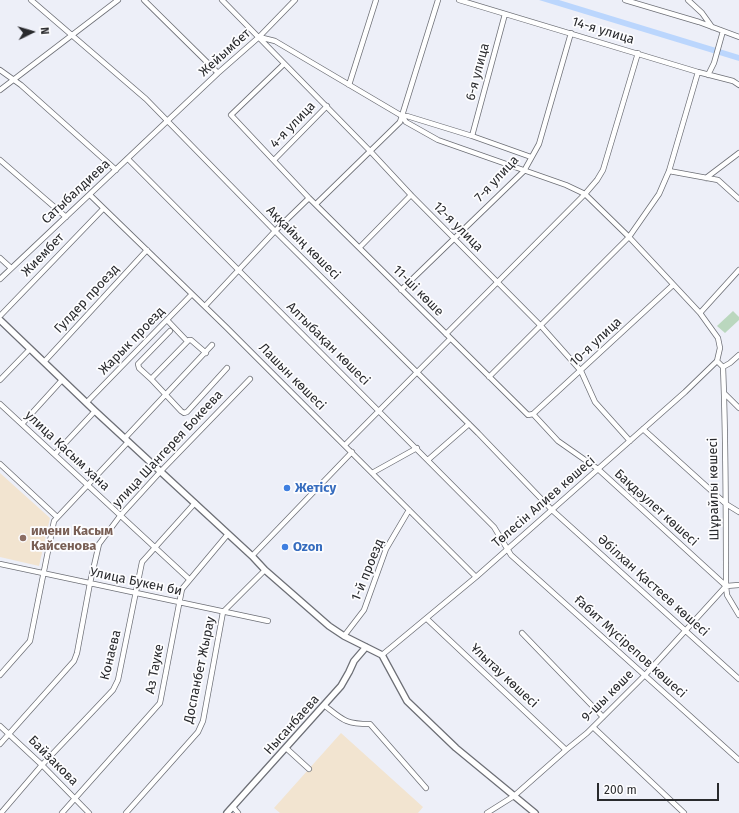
<!DOCTYPE html>
<html>
<head>
<meta charset="utf-8">
<style>
	body { margin:0 }
	#map { position:relative; width:739px; height:813px; overflow:hidden; background:#edeff8; font-family:"Fira Sans",sans-serif }
	canvas { display:block }
	.north { position:absolute; left:12px; top:12px; width:40px; height:40px; -webkit-text-stroke:3px #fdfdff; paint-order:stroke; rotate:85deg; font-size:11px; font-weight:700; line-height:16px; text-align:center; color:#292a2d }
	.north::after { content:''; display:block; margin:auto; width:14px; height:18px; background:#292a2d; clip-path:polygon(50% 0,100% 100%,50% 72%,0 100%) }
	.scale { position:absolute; left:597px; top:783px; width:122px; height:18px; box-sizing:border-box; border:2px solid #292a2d; border-top:0; padding-left:5px; font-size:12px; line-height:14px; white-space:nowrap; color:#292a2d; -webkit-text-stroke:3px #fdfdff; paint-order:stroke }
</style>
</head>
<body>
<div id="map">
<canvas width="739" height="813"></canvas>
<div class="north">N</div>
<div class="scale">200 m</div>
</div>
<script>
const context = document.querySelector('canvas').getContext('2d');
context.lineJoin = 'round';
function fill(path, color) { context.fillStyle = color; context.fill(path, 'evenodd'); }
function trace(path, color, width, dash) { context.strokeStyle = color; context.lineWidth = width; context.lineCap = dash ? 'butt' : 'round'; context.setLineDash(dash || []); context.stroke(path); }
function write(font, color, halo, rows, align = 'center') {
  context.font = font + ' "Fira Sans",sans-serif'; context.lineWidth = 3.5; context.setLineDash([]); context.textBaseline = 'middle'; context.strokeStyle = halo; context.fillStyle = color; for (const [text, x, y, turn = 0] of rows) {
    context.save(); context.translate(x, y); context.rotate((+turn || 0) * Math.PI / 180); context.textAlign = isNaN(turn) ? turn : align; if (halo) context.strokeText(text, 0, 0); context.fillText(text, 0, 0); context.restore();
  }
}
fill(new Path2D(`
	M0,473l50,45 -11,48 -39,-9z
	M341,733l82,74 -5,6h-138l-6,-5z`), '#f2e4d0');
fill(new Path2D(`
	M733,311l6,6v3l-14,13 -8,-7z`), '#bad7be');
fill(new Path2D(`
	M539,0h20l180,55v6z`), '#bbd6fd');
const minor = new Path2D(`
	M31,0l115,99 129,132 203,202 74,77 187,169
	M144,0l74,73
	M222,0l149,152 40,43 130,131 40,45 14,31 35,39
	M459,0l239,72 35,9 6,4
	M625,0l74,22 40,15
	M688,0l14,13 10,14
	M259,37l16,4 127,75h5l65,20 59,21
	M284,64l-53,51 78,83 219,217 5,-1 25,27 40,28 128,117 13,-1
	M0,70l21,15 95,85
	M708,75l6,-12 9,-32
	M349,85l27,-85
	M0,90l118,-90
	M402,116l4,6 32,18 128,45 19,9 44,43 71,76 18,25 2,10 -3,13
	M472,136l33,-122
	M128,159l366,368 17,28 228,205
	M0,160l66,57
	M274,160l53,-54
	M669,171l49,9 21,19
	M706,178l33,-25
	M90,195l136,132 250,250
	M316,204l84,-82 38,-122
	M360,247l51,-52
	M0,258l11,10
	M0,279l218,-206 41,-36 36,-37
	M401,290l123,-119 15,-27 32,-111
	M205,306l70,-75 34,-33
	M700,313l39,-43
	M0,316l103,-107
	M167,320l20,21
	M446,334l139,-140 12,-14 6,-10 35,-117
	M206,353l-15,-13h-2l-38,39 30,32 3,2 3,-1 40,-44
	M717,361l6,6c3,73 3,146 3,219l1,9 12,20
	M44,362l103,-112
	M723,367l7,-4 9,-8
	M489,377l140,-140 30,-43 10,-23 29,-99
	M151,379l-12,-11 -1,-4 32,-33
	M0,380l30,-31
	M724,393l15,15
	M87,402l105,-108
	M0,404l189,175
	M533,414l140,-129
	M22,424l40,-44
	M643,429l83,75 13,8
	M125,438l87,-93
	M345,445l105,-106
	M55,454l40,-43
	M429,459l40,-35
	M0,464l57,53
	M372,473l45,-25
	M252,556l100,-104
	M0,564l268,57
	M427,619l139,131
	M522,633l81,84
	M344,636l20,-26 22,-61 23,-39
	M382,655l94,-78 209,-185 32,-31
	M0,675l30,-34 24,-120 74,-79
	M324,705c19,15 21,19 46,19l56,64
	M0,726l42,39 47,48
	M593,727l91,86
	M0,744l74,-83 3,-8 13,-70 9,-39 21,-28 41,-45 89,-92
	M286,748l23,21
	M233,807l5,6
	M1,813l41,-48 71,-75 5,-10 24,-118 53,-59
	M62,813l98,-110 22,-114 46,-55
	M126,813l72,-81 5,-11 20,-109 42,-42
	M487,813l27,-17 52,-46 21,-17 58,-58 81,-89`);
const tertiary = new Path2D(`
	M0,320l95,91 157,145 13,14 64,56 15,10 38,19 25,46 49,47 79,65
	M227,813l114,-127 8,-14 5,-11 12,-14`);
trace(minor, '#6d6f76', 6);
trace(tertiary, '#6d6f76', 8);
trace(minor, '#fff', 4.5);
trace(tertiary, '#fff', 5.5);
for (const [x, y, r, color] of [
	[287,488,4,"#3f7fe0"],
	[23,538,4,"#8d6e63"],
	[285,547,4,"#3f7fe0"]
]) { const dot = new Path2D(); dot.arc(x, y, r, 0, 2 * Math.PI); context.fillStyle = color; context.fill(dot); trace(dot, '#fdfdff', 1.5); }
write('13px', '#292a2d', '#fdfdff', [
	["14-я улица",603,31,17],
	["Жейымбет",225,53,-42],
	["6-я улица",478,72,-75],
	["4-я улица",293,125,-46],
	["7-я улица",497,179,-47],
	["Сатыбалдиева",76,192,-43],
	["12-я улица",458,227,45],
	["Аққайың көшесі",303,243,45],
	["Жиембет",43,255,-46],
	["11-ші көше",418,291,45],
	["Гулдер проезд",87,299,-47],
	["Жарык проезд",132,341,-46],
	["10-я улица",596,342,-43],
	["Алтыбақан көшесі",328,344,45],
	["Лашын көшесі",292,377,45],
	["улица Шангерея Бокеева",168,449,-47],
	["улица Касым хана",67,451,43],
	["Шұрайлы көшесі",714,489,-91],
	["Төлесін Алиев көшесі",544,502,-41],
	["Бақдәулет көшесi",656,508,42],
	["1-й проезд",368,570,-68],
	["Улица Букен би",136,582,12],
	["Әбілхан Қастеев көшесi",653,586,42],
	["Ғабит Мүсірепов көшесi",630,647,42],
	["Конаева",111,655,-76],
	["Аз Тауке",155,669,-79],
	["Доспанбет Жырау",200,670,-78],
	["Ұлытау көшесi",504,676,43],
	["9-шы көше",608,696,-45],
	["Нысанбаева",292,725,-48],
	["Байзакова",53,761,45]
]);
write('bold 13px', '#366cbe', '#fdfdff', [
	["Жетісу",295,488],
	["Ozon",293,547]
], 'left');
write('bold 13px', '#785e54', '#fdfdff', [
	["имени Касым",31,531],
	["Кайсенова",31,546]
], 'left');
</script>
</body>
</html>
